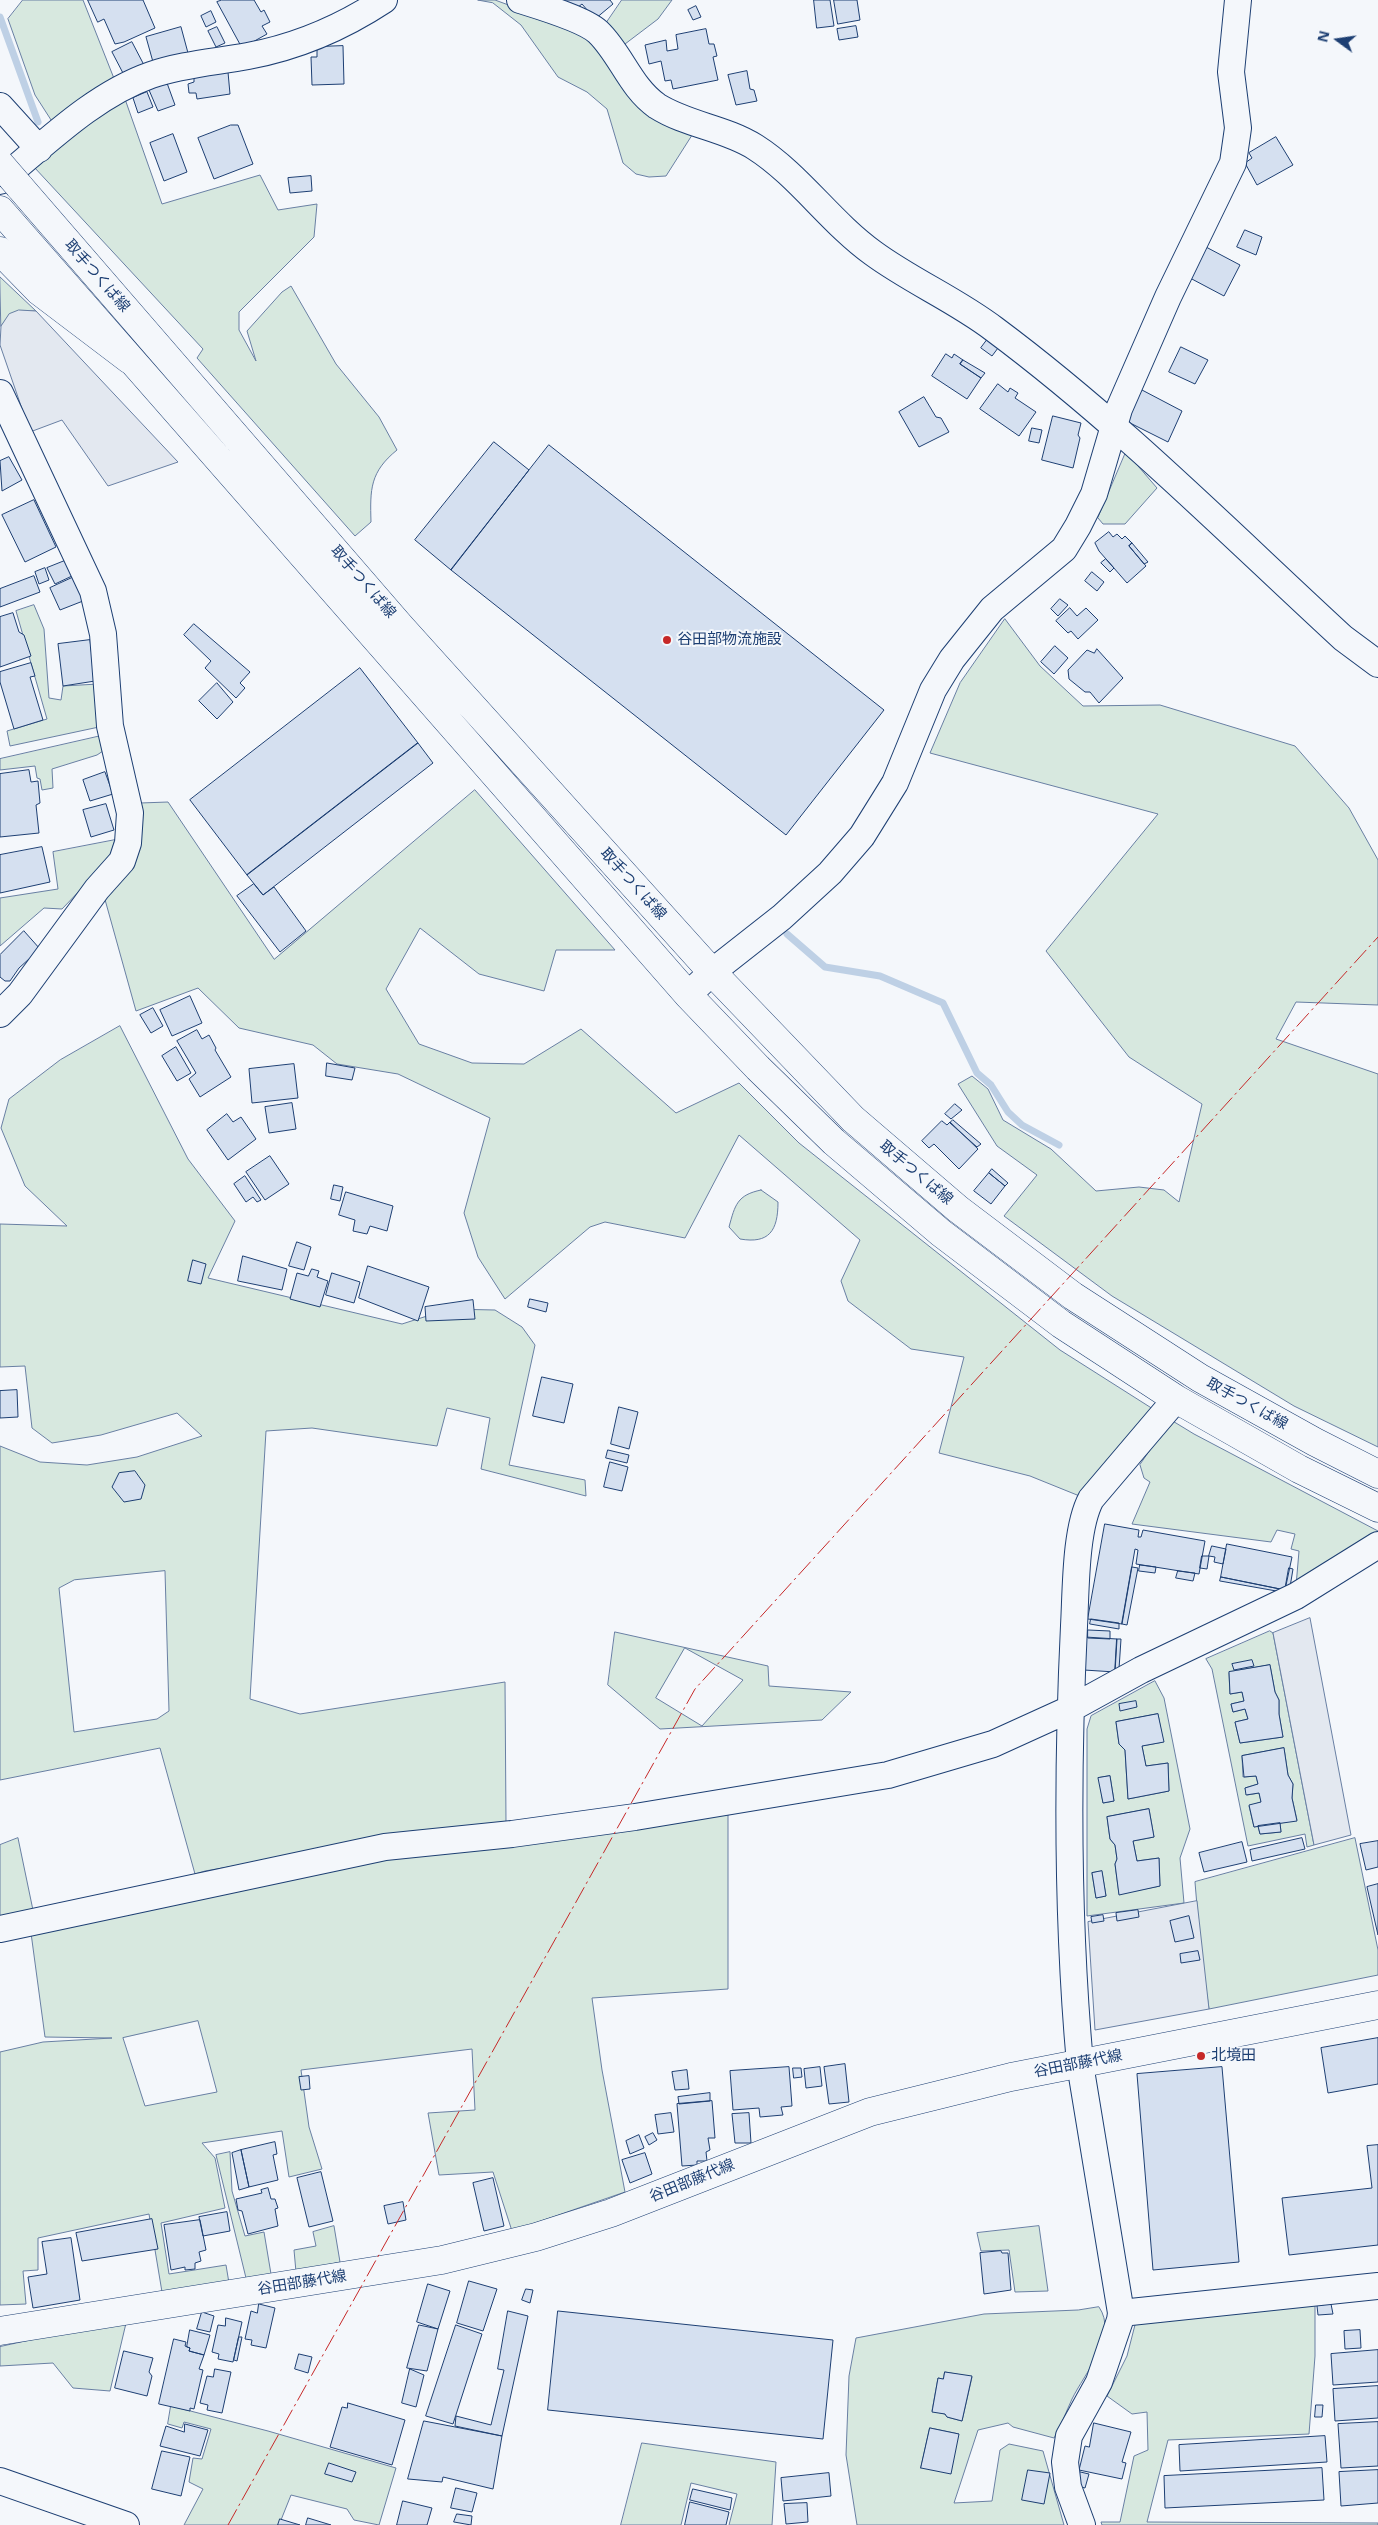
<!DOCTYPE html>
<html>
<head>
<meta charset="utf-8">
<style>
	body { margin:0 }
	#map { position:relative; width:1378px; height:2525px; overflow:hidden; background:#f4f7fb; font-family:"Noto Sans",sans-serif }
	canvas { display:block }
	.north { position:absolute; left:1313px; top:15px; width:50px; height:50px; -webkit-text-stroke:4px #f4f7fb; paint-order:stroke; rotate:284deg; font-size:14px; font-weight:700; line-height:20px; text-align:center; color:#1d3f73 }
	.north::after { content:''; display:block; margin:auto; width:18px; height:22px; background:#1d3f73; clip-path:polygon(50% 0,100% 100%,50% 72%,0 100%) }
</style>
</head>
<body>
<div id="map">
<canvas width="1378" height="2525"></canvas>
<div class="north">N</div>
</div>
<script>
const context = document.querySelector('canvas').getContext('2d');
context.lineJoin = 'round';
function fill(path, color) { context.fillStyle = color; context.fill(path, 'evenodd'); }
function trace(path, color, width, dash) { context.strokeStyle = color; context.lineWidth = width; context.lineCap = dash ? 'butt' : 'round'; context.setLineDash(dash || []); context.stroke(path); }
function write(font, color, halo, rows, align = 'center') {
  context.font = font + ' "Noto Sans","Noto Sans JP",sans-serif'; context.lineWidth = 4; context.setLineDash([]); context.textBaseline = 'middle'; context.strokeStyle = halo; context.fillStyle = color; for (const [text, x, y, turn = 0] of rows) {
    context.save(); context.translate(x, y); context.rotate((+turn || 0) * Math.PI / 180); context.textAlign = isNaN(turn) ? turn : align; if (halo) context.strokeText(text, 0, 0); context.fillText(text, 0, 0); context.restore();
  }
}
const green = new Path2D(`
	M23,0h60l32,81 -62,42 -18,-28 -27,-76z
	M478,0h17l89,33 110,99 -28,44 -17,1 -13,-3 -13,-11 -16,-54 -20,-17 -29,-15 -37,-52 -28,-22z
	M622,0h50l-14,19 -33,25 -20,-19z
	M125,99l37,105 98,-29 18,35 39,-6 -3,33 -75,75v18l17,31 -9,-30 35,-39 9,-6 45,78 43,53 18,33c-27,22 -27,39 -26,72l-16,14 -158,-178 6,-9 -169,-182 47,-40z
	M0,277l36,34c-17,-1 -24,0 -35,15z
	M1126,452l31,36 -32,36h-22l-5,-6z
	M34,605l10,24 5,69 12,2 2,-14 35,-2 1,43 -89,19 -3,-15 40,-12 -31,-108z
	M1005,619l35,47 43,40 77,-1 135,41 54,62 29,52v145l-82,-3 -20,37 102,35v373l-84,-41 -182,-110 -108,-80 33,-41 -40,-29 -39,-62 14,-8 16,13 15,31 48,29 45,42 43,-4 25,3 15,12 23,-98 -73,-47 -83,-106 112,-137 -228,-61 30,-70z
	M101,736l5,13 -9,6 -45,14 1,19 -11,2 -2,-11 -3,-1 -2,-12 -35,4v-11z
	M475,790l140,160h-59l-12,41 -65,-17 -59,-46 -34,61 33,55 53,19 52,1 57,-35 95,84 63,-30 60,60 261,207 93,59 -71,88 -52,-21 -91,-23 25,-96 -53,-8 -63,-48 -7,-20 19,-41 -121,-105 -54,103 -80,-16 -15,5 -85,72 -27,-42 -14,-44 26,-95 -92,-44 -61,-10 -24,-19 -74,-17 -41,-40 -62,23 -32,-115 23,-22 15,-48 -2,-23 28,-1 106,157z
	M115,840l-6,20 -47,49 -18,-1 -44,38v-48l58,-9 -5,-37z
	M120,1026l68,133 47,62 -27,57 194,46 47,-15 46,1 27,17 13,18 -26,120 76,15 1,16 -105,-27 9,-51 -43,-10 -10,38 -125,-18 -46,3 -16,268 50,15 205,-32 1,141 -150,22 -151,26 -10,3 -35,-126 -160,32v-334l40,16 47,3 50,-8 65,-21 -25,-23 -76,22 -49,8 -20,-15 -7,-62 -25,1v-143l67,2 -42,-40 -24,-58 8,-29 51,-39zM165,1571l4,140 -12,8 -83,13 -15,-144 15,-8z
	M761,1190l17,12c0,29 -9,42 -38,37l-11,-12c6,-22 8,-32 32,-37z
	M1171,1420l23,14 184,97v4l-82,51 3,-35 -8,-2 4,-15 -18,-4 -6,12 -139,-18 18,-42 -6,-4 -4,-13z
	M1270,1631l3,2 41,212 -7,2 -2,-13 -57,12 -36,-177 -6,-10zM1270,1665l5,27 4,8v14l4,23 -43,6 -5,-21 13,-3 -3,-10 -12,3 -2,-8 13,-3 -2,-9 -12,2 -1,-21zM1284,1748l4,27 5,9 -1,14 5,22 -17,3 1,9 -21,2 -2,-8 -4,1 -5,-21 12,-4 -2,-9 -12,2 -2,-7 13,-4 -2,-8 -13,1 -1,-21z
	M615,1632l153,34 1,20 82,6 -29,28 -162,9 -52,-44zM685,1648l58,32 -41,46 -46,-28z
	M1155,1681l9,17 26,131 -10,29 4,45 -97,13v-187l4,-13zM1158,1714l5,28 -21,4 4,20 22,-3 1,28 -41,8 -3,-49 -6,-6 -3,-22zM1110,1776l4,25 -11,2 -4,-25zM1149,1809l5,28 -21,4 4,20 22,-3 1,28 -41,8 -4,-30 2,-5 -2,-14 -5,-6 -3,-22zM1102,1872l4,24 -10,2 -4,-25z
	M728,1809v180l-136,9 10,72 23,122 -113,39 -19,-59 -54,3 -11,-62 47,-3 -3,-61 -171,21 8,57 13,42 -33,8 -7,-46 -80,12 13,15 10,50 -64,15 8,51 57,-9 3,18 -67,9 -13,-78 -111,24v32l-15,1 3,33 -26,1v-253l43,-10 69,-4 -67,-1 -14,-104 354,-80zM198,2021l19,71 -72,14 -22,-68z
	M18,1838l16,77 -34,5v-75z
	M1355,1838l23,112v25l-169,34 -8,-55 -6,-72z
	M230,2152l2,39 13,45 19,-4 7,42 -25,4 -30,-123z
	M334,2226l6,36 -44,10 -2,-22 22,-4 -3,-14z
	M1039,2226l9,65 -33,1 -6,-42 -28,1 -4,-18z
	M1315,2304v52l-6,78 -141,6 -21,82 231,1v2h-276l-1,-3h19l14,-66 14,-6 -1,-38 -15,2 -25,-18 20,-40 9,-35z
	M1099,2307c20,28 -15,67 -27,92 -6,13 -11,27 -18,39l-41,-11 -5,-4 -30,7 -24,73 38,-2 8,-51 9,-6 34,7 21,74h-207l-11,-70 3,-79 7,-38 128,-24 94,-4zM945,2372l27,5 -10,44 -15,-4 -2,-3 -13,-3 6,-33 5,1zM930,2428l29,6 -38,34z
	M127,2319l-17,72 -37,-3 -20,-25 -53,3v-19z
	M171,2406l97,25 128,37 -17,57 -25,-5 -7,-11 -56,-14 -12,30h-95l19,-36 -14,-7 4,-24 9,1 9,-30 -27,-7 -2,6 -14,-4z
	M642,2443l134,19 -4,63h-43l8,-31 -46,-11 -10,42h-60z`);
fill(green, '#d7e8df');
trace(green, '#687fa3', 1);
const parking = new Path2D(`
	M19,310l17,1 142,151 -70,24 -46,-66 -32,12 -30,-87 1,-19 8,-12z
	M1310,1618l41,217 -37,10 -41,-212z
	M1197,1901l12,108 -114,21 -7,-108z`);
fill(parking, '#e3e8f0');
trace(parking, '#687fa3', 1);
trace(new Path2D(`
	M0,17l38,105
	M787,934l38,33 55,9 63,27 34,70 14,12 17,27 14,13 37,20`), '#bed0e5', 7);
const building = new Path2D(`
	M88,0h55l12,28 -31,14 -9,2 -11,-25 -6,3z
	M222,0h32l7,12 3,-2 6,12 -8,4 5,8 -25,14 -25,-46z
	M563,0h47l3,4 -18,15 -13,-15 -9,7z
	M814,0h16l4,26 -17,2z
	M834,0h23l3,20 -22,4z
	M696,6l5,11 -8,3 -5,-10z
	M211,11l5,11 -10,5 -5,-11z
	M856,26l2,11 -19,3 -2,-11z
	M181,27l7,26 -35,9 -7,-25z
	M217,27l8,16 -9,4 -8,-16z
	M706,29l3,15h5l3,12 -4,1 5,23 -45,9 -2,-9 -6,1 -4,-20 -12,3 -4,-19 21,-5 1,11 11,-2 -2,-14z
	M132,42l12,23 -20,10 -12,-23z
	M343,46l1,38 -32,1 -1,-28h6v-10z
	M747,71l3,18 4,1 3,11 -21,4 -8,-30z
	M228,72l2,22 -33,5 -1,-6h-7l-1,-9 6,-2v-7z
	M167,83l8,22 -17,6 -9,-21z
	M147,92l6,15 -15,6 -5,-15z
	M231,125h7l15,39 -39,15 -16,-41z
	M173,134l14,38 -23,9 -14,-38z
	M1276,137l17,28 -36,20 -12,-22 7,-5 -3,-5z
	M311,176l1,15 -22,2 -2,-15z
	M1245,230l17,7 -6,18 -19,-8z
	M1206,247l34,18 -16,31 -34,-18z
	M987,340l11,8 -6,8 -11,-8z
	M1181,347l27,13 -13,24 -26,-12z
	M946,354l6,4 2,-4 9,6 -3,4 21,14 -14,21 -35,-23z
	M963,360l22,13 -4,5 -21,-14z
	M998,384l10,8 2,-4 8,5 -3,5 21,14 -17,24 -39,-27z
	M1142,390l40,21 -14,31 -42,-21z
	M924,397l12,20 5,1 8,14 -30,15 -20,-35z
	M1053,416l28,7 -3,12 2,3 -7,30 -31,-8z
	M1032,428l10,2 -3,13 -10,-2z
	M494,442l35,28 -78,100 -36,-30z
	M549,445l335,265 -98,125 -335,-265z
	M9,457l13,23 -20,11 -2,-30z
	M34,500l22,47 -31,15 -23,-47z
	M1109,532l4,5 4,-3 5,5 3,-3 7,7 -3,3 17,20 -19,17 -28,-32 -4,-8z
	M1132,543l16,19 -4,2 -15,-18z
	M1106,559l8,9 -4,4 -9,-9z
	M67,560l5,16 -17,8 -8,-16z
	M45,568l4,12 -10,4 -4,-12z
	M1092,572l12,10 -7,9 -12,-10z
	M34,576l6,16 -40,15v-18z
	M74,577l9,24 -23,9 -10,-22z
	M1060,599l8,6 -10,11 -7,-7z
	M1070,608l7,8 9,-8 12,12 -20,19 -7,-8 -3,2 -12,-12z
	M13,613l6,19 5,3 7,21 -31,11v-50z
	M194,624l56,48 -10,11 5,5 -9,10 -31,-30 6,-7 -27,-26z
	M90,640l5,41 -32,5 -5,-42z
	M1055,646l13,12 -14,16 -13,-12z
	M1097,649l26,29 -24,25 -9,-11h-5l-16,-13 -1,-9 19,-20 7,3z
	M31,663l4,13 -5,1 13,43 -29,9 -14,-47v-10z
	M360,668l58,75 -171,132 -57,-75z
	M217,683l16,19 -16,17 -18,-18z
	M418,743l15,20 -170,132 -16,-20z
	M29,770l2,12 7,-1 2,22 -4,2 3,28 -39,4v-63z
	M105,772l8,22 -23,7 -7,-21z
	M106,804l8,26 -23,7 -8,-27z
	M42,847l8,35 -50,11v-38z
	M254,884l9,11 11,-8 32,44 -26,21 -43,-56z
	M24,931l16,18 -21,19 -9,13h-5l-5,-4v-22z
	M190,996l12,27 -30,13 -12,-26z
	M153,1008l10,18 -12,7 -11,-18z
	M197,1030l5,9 7,-4 7,13 -1,2 16,27 -31,20 -11,-18 7,-6 -19,-32z
	M176,1047l15,26 -14,8 -15,-25z
	M327,1063l28,5 -3,12 -26,-4z
	M294,1064l4,34 -46,5 -3,-34z
	M292,1103l4,26 -27,4 -4,-26z
	M955,1104l7,6 -11,9 -6,-5z
	M227,1114l6,8 8,-5 15,22 -28,21 -21,-30z
	M953,1120l28,24 -4,3 -27,-24z
	M942,1121l5,4 3,-3 28,27 -19,20 -25,-25 -5,4 -7,-7z
	M270,1156l19,28 -24,16 -19,-28z
	M992,1169l16,14 -3,3 -16,-13z
	M989,1173l16,13 -14,18 -17,-13z
	M245,1176l16,24 -4,2 -4,-5 -7,5 -12,-18z
	M334,1185l9,2 -3,14 -9,-2z
	M346,1192l47,14 -6,25 -17,-5 -3,8 -14,-3 2,-11 -16,-5z
	M297,1242l14,5 -7,23 -15,-4z
	M243,1256l44,13 -5,21 -44,-9z
	M193,1260l13,4 -5,20 -13,-3z
	M368,1266l61,21 -11,34 -59,-23z
	M312,1269l7,2 -2,6 11,4 -8,26 -30,-8 7,-26 11,3z
	M332,1273l28,9 -6,21 -28,-8z
	M530,1299l18,4 -2,9 -18,-5z
	M473,1300l2,19 -49,2 -1,-14z
	M542,1377l31,7 -9,39 -31,-7z
	M17,1390l1,27 -18,1v-27z
	M619,1407l19,5 -9,37 -18,-5z
	M608,1450l21,5 -2,8 -21,-5z
	M610,1462l18,5 -6,24 -18,-4z
	M135,1471l10,14 -4,14 -17,3 -12,-15 7,-14z
	M1105,1524l34,6 -1,7h3l2,-7 62,11 -6,33 -63,-10 2,-14 -3,-1 -13,75 -34,-5z
	M1227,1544l65,13 -7,33 -64,-13z
	M1212,1546l14,3 -3,15 -9,-2 1,-5 -6,-1z
	M1202,1556h7l-2,13 -7,-1z
	M1140,1565l16,2 -1,6 -16,-2z
	M1132,1567l6,1 -11,57 -5,-1z
	M1289,1568l4,1 -3,18 -5,3z
	M1178,1571l17,2 -2,8 -17,-3z
	M1221,1577l64,13 -3,2 -62,-11z
	M1091,1619l28,4v6l-29,-5z
	M1088,1630l22,1v8l-22,-1z
	M1085,1637l32,2 -2,33 -31,-2z
	M1117,1639h4l-2,30 -4,3z
	M1252,1660l2,6 -20,4 -2,-6z
	M1270,1665l5,27 4,8v14l4,23 -43,6 -5,-21 13,-3 -3,-10 -12,3 -2,-8 13,-3 -2,-9 -12,2 -1,-22z
	M1136,1701l1,6 -17,4 -1,-7z
	M1158,1714l6,28 -22,4 4,20 22,-3 1,28 -41,8 -3,-49 -6,-6 -3,-22z
	M1284,1748l4,27 5,9 -1,14 5,23 -43,6 -5,-22 12,-3 -2,-9 -13,2 -1,-7 13,-4 -2,-8 -12,1 -2,-21z
	M1110,1776l4,25 -11,2 -5,-25z
	M1149,1809l5,28 -21,4 4,20 22,-3 1,28 -41,9 -4,-31 2,-5 -2,-14 -5,-6 -3,-22z
	M1280,1823l1,9 -21,2 -2,-8z
	M1302,1838l3,11 -53,12 -2,-11z
	M1378,1841v26l-12,3 -6,-26z
	M1242,1842l5,20 -43,10 -5,-19z
	M1102,1871l4,25 -10,2 -4,-25z
	M1378,1884v51l-11,-48z
	M1138,1910l1,7 -22,4 -1,-8z
	M1103,1915l1,6 -12,2 -1,-6z
	M1189,1916l5,22 -19,4 -5,-21z
	M1198,1951l2,9 -19,3 -1,-9z
	M1378,2038v46l-50,9 -7,-45z
	M845,2064l4,38 -20,2 -5,-37z
	M789,2067l3,39 -11,1 2,8 -23,2 -1,-9 -26,2 -3,-39z
	M820,2067l2,19 -16,2 -2,-19z
	M1222,2067l17,195 -86,8 -16,-196z
	M793,2068h8l1,9 -8,1z
	M687,2070l2,19 -14,1 -3,-18z
	M309,2076l1,13 -9,1 -2,-13z
	M710,2093v8l-31,3 -1,-7z
	M712,2101l3,37h-7l2,12 -4,2 1,9h-10v4l-15,1 -5,-62z
	M671,2113l3,19 -16,2 -3,-19z
	M749,2113l2,30h-16l-3,-29z
	M653,2133l4,7 -8,5 -4,-8z
	M639,2135l5,13 -14,6 -4,-13z
	M275,2142l2,12 -4,1 5,25 -29,7 -8,-37z
	M1378,2145v100l-89,10 -7,-57 90,-10 -5,-42z
	M241,2150l8,37 -10,3 -7,-37z
	M645,2153l7,21 -22,9 -8,-23z
	M321,2172l12,49 -24,6 -12,-49z
	M493,2178l11,48 -20,5 -11,-48z
	M268,2188l3,11h4l3,9 -3,1 3,17 -30,8 -6,-23 -4,-1 -2,-11 26,-6 -1,-3z
	M403,2202l3,18 -18,4 -4,-18z
	M227,2212l3,19 -27,5 -4,-19z
	M152,2219l6,30 -76,12 -6,-28z
	M200,2220l6,30 -7,2 2,9 -6,2v6l-10,1v-3l-14,3 -7,-45z
	M71,2238l9,62 -47,8 -5,-31 19,-3 -5,-32z
	M1001,2251l1,2h6l3,37 -27,4 -4,-41z
	M469,2281l28,8 -14,42 -26,-8z
	M428,2284l22,7 -12,38 -21,-7z
	M526,2289l7,1 -3,13 -8,-3z
	M259,2304l16,4 -9,40 -15,-3 1,-5 -7,-1 6,-28 6,2z
	M1331,2304l2,10 -15,1 -1,-9z
	M508,2311l20,5 -26,120 -47,-10 1,-10 35,9 13,-55 -6,-1z
	M558,2311l275,29 -10,99 -275,-29z
	M202,2312l12,4 -4,16 -13,-3z
	M226,2318l16,4 -9,40 -15,-3 1,-5 -7,-2 6,-27 7,1z
	M419,2325l19,4 -11,42 -20,-3z
	M456,2325l26,9 -29,90 -27,-8z
	M190,2330l20,5 -6,20 -15,-4 1,-3 -3,-1z
	M1360,2330l1,18 -16,1 -1,-18z
	M239,2337h3l-5,24 -3,-1z
	M174,2339l12,3 -1,4 5,2 -1,3 15,4 -5,14 4,1 -9,39 -4,-1v3l-31,-7z
	M1378,2350v32l-45,3 -2,-31z
	M124,2351l29,7 -4,14 3,4 -5,20 -32,-8z
	M299,2354l13,3 -4,16 -13,-4z
	M215,2369l16,3 -9,41 -15,-3 1,-5 -8,-2 7,-27 6,1z
	M410,2369l14,6 -8,32 -14,-4z
	M945,2372l27,4 -10,45 -15,-4 -2,-3 -13,-2 6,-34 5,1z
	M1378,2386v32l-43,3 -2,-32z
	M348,2403l57,17 -13,45 -62,-18 12,-40 5,1z
	M1316,2405h7l-1,12h-7z
	M424,2421l78,15 -9,53 -50,-12 -1,5 -34,-3z
	M1378,2422v44l-37,2 -3,-44z
	M1094,2423l37,9 -9,30 4,1 -4,16 -43,-9 6,-24 4,1z
	M185,2424l23,6 -8,26 -40,-10 6,-20 18,6z
	M930,2428l29,6 -8,40 -30,-6z
	M1325,2436l2,26 -147,9 -1,-26z
	M162,2451l28,6 -9,39 -29,-7z
	M329,2463l27,9 -4,10 -27,-8z
	M1322,2468l2,32 -159,8 -1,-32z
	M1028,2470l22,3 -6,31 -22,-4z
	M1378,2470v33l-37,3 -2,-34z
	M1076,2471l13,3 -4,14 -12,-3z
	M829,2473l2,23 -48,5 -2,-23z
	M456,2488l21,5 -5,19 -21,-4z
	M693,2489l39,9 -2,12 -40,-10z
	M403,2501l29,7 -5,17h-30z
	M690,2502l39,10 -3,13h-41z
	M807,2503l1,19 -22,2 -2,-20z
	M457,2514l15,2 -1,9 -17,-3z
	M308,2518l23,7h-25z
	M280,2519l20,6h-22z`);
fill(building, '#d5e0f0');
trace(building, '#1d3f73', 1);
const minor = new Path2D(`
	M520,0c19,6 64,19 78,32 23,22 32,55 59,74 30,19 68,22 98,41 44,28 75,75 118,106 38,28 83,47 121,76 125,93 235,204 349,309l35,26
	M0,106l39,43
	M0,181c46,-38 94,-86 151,-106 32,-11 65,-13 97,-19 49,-9 95,-29 136,-56
	M0,393l93,198 10,43 7,92 20,87 -2,30 -6,18 -25,28 -77,105 -20,20
	M688,995l24,-23 70,-55 48,-44 32,-37 33,-53 38,-93 19,-31 40,-50 72,-60 14,-23 16,-32 25,-85 49,-112 65,-134 5,-35 -7,-56 7,-72
	M0,1929l385,-82 127,-13 123,-17 253,-42 105,-31 77,-35 71,-39 155,-74 82,-51
	M1121,2313l257,-27
	M0,2481l126,44
	M1082,2525l-14,-38 -3,-25 4,-26 30,-54 21,-62 1,-7 -41,-249c-13,-145 -13,-293 -6,-438 2,-35 1,-97 17,-127l85,-100`);
const major = new Path2D(`
	M19,186l381,440 312,346 141,147 105,90 115,87 127,82 115,64 63,32
	M0,210l688,785 70,73 76,74 107,91 120,91 115,75 123,70 79,39
	M0,2331l442,-71 94,-23 75,-24 259,-101 141,-35 367,-72`);
const highway = new Path2D(`
	M0,251l39,40 91,69`);
trace(minor, '#1d3f73', 28);
trace(major, '#1d3f73', 29);
trace(highway, '#1d3f73', 29);
trace(minor, '#f4f7fb', 26);
trace(major, '#f4f7fb', 28);
trace(highway, '#f4f7fb', 28);
const majorBridge = new Path2D(`
	M0,164l19,22`);
trace(majorBridge, '#1d3f73', 29, []);
trace(majorBridge, '#f4f7fb', 28);
trace(new Path2D(`
	M228,2525l467,-836 683,-752`), '#c62828', 1, [18, 4, 2.5, 4]);
for (const [x, y, r, color] of [
	[667,640,5,"#c62828"],
	[1201,2056,5,"#c62828"]
]) { const dot = new Path2D(); dot.arc(x, y, r, 0, 2 * Math.PI); context.fillStyle = color; context.fill(dot); trace(dot, '#f4f7fb', 2); }
write('15px', '#1d3f73', '#f4f7fb', [
	["取手つくば線",97,276,49],
	["取手つくば線",363,582,49],
	["取手つくば線",633,884,48],
	["取手つくば線",916,1173,40],
	["取手つくば線",1247,1404,29],
	["谷田部藤代線",1078,2064,-11],
	["谷田部藤代線",692,2181,-22],
	["谷田部藤代線",302,2283,-9]
]);
write('15px', '#1d3f73', '#f4f7fb', [
	["谷田部物流施設",677,640],
	["北境田",1211,2056]
], 'left');
</script>
</body>
</html>
